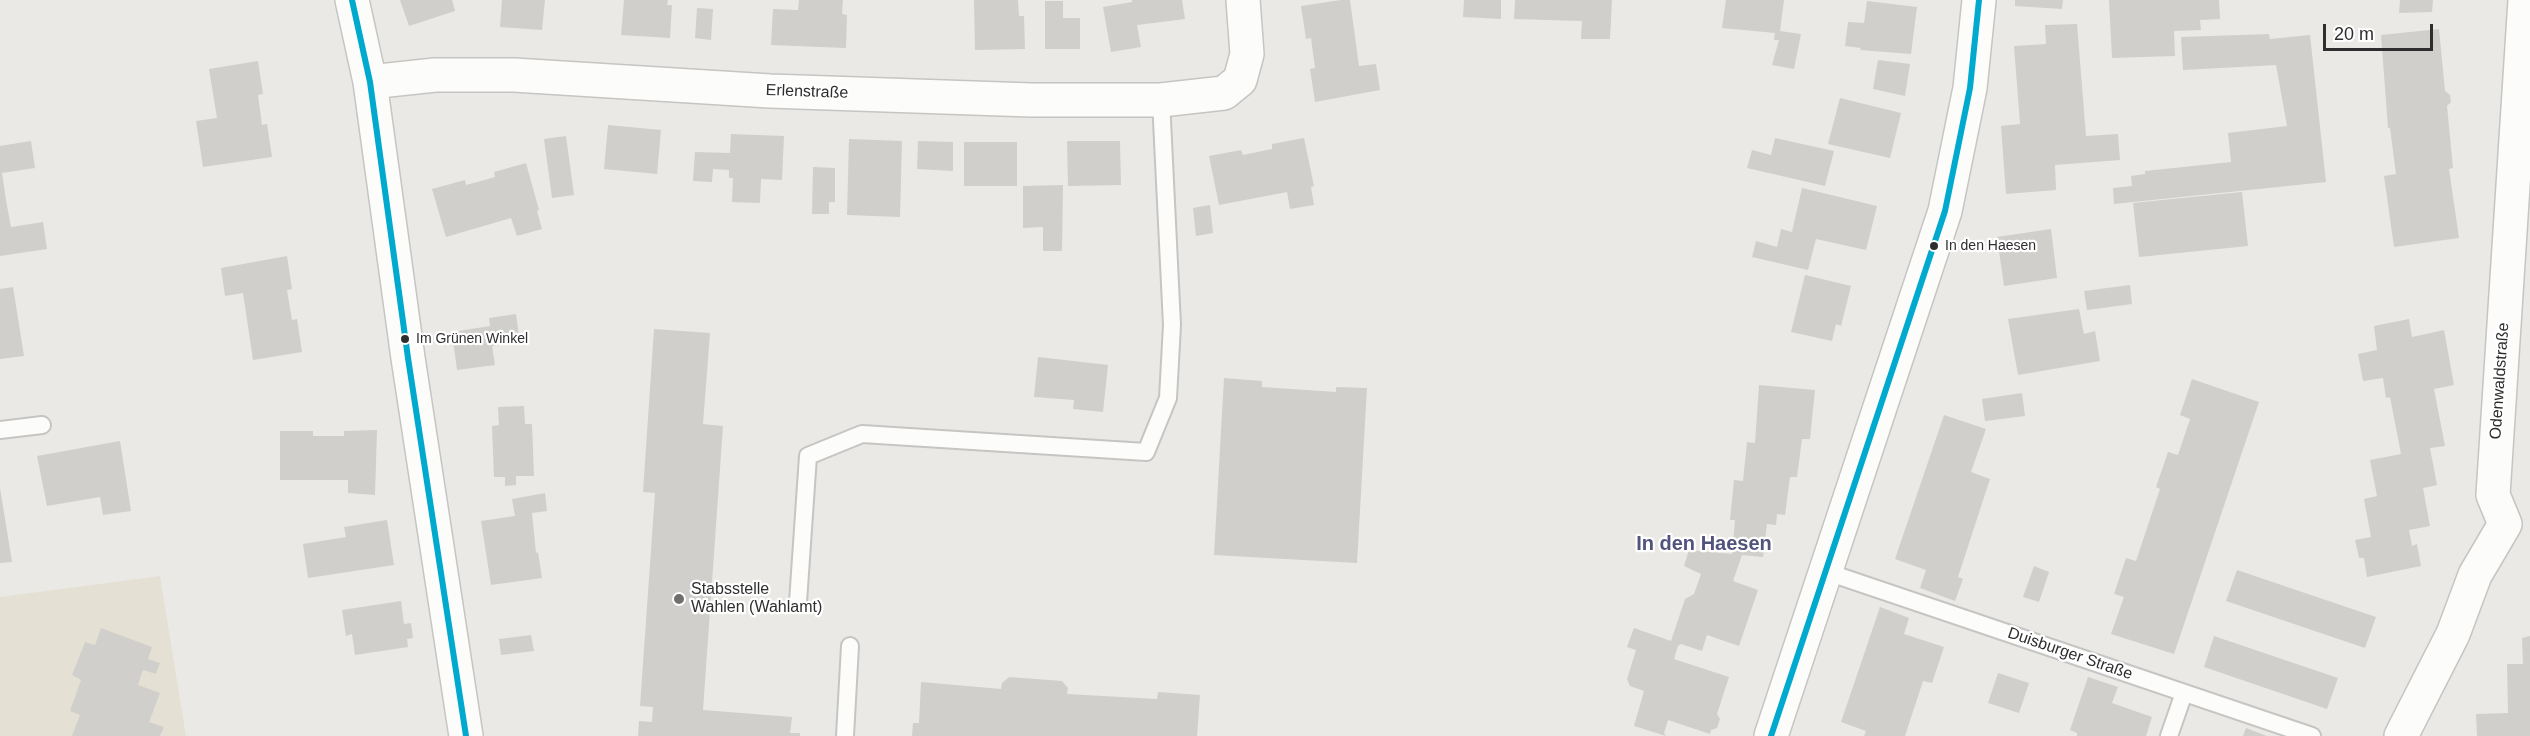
<!DOCTYPE html>
<html>
<head>
<meta charset="utf-8">
<style>
	body { margin:0 }
	#map { position:relative; width:2530px; height:736px; overflow:hidden; background:#ebe9e5; font-family:Arial,sans-serif }
	canvas { display:block }
	.scale { position:absolute; left:2323px; top:24px; width:110px; height:27px; box-sizing:border-box; border:3px solid #2e2e2e; border-top:0; padding-left:8px; font-size:18px; line-height:21px; white-space:nowrap; color:#2e2e2e; -webkit-text-stroke:4px #fff; paint-order:stroke }
</style>
</head>
<body>
<div id="map">
<canvas width="2530" height="736"></canvas>
<div class="scale">20 m</div>
</div>
<script>
const context = document.querySelector('canvas').getContext('2d');
context.lineJoin = 'round';
function fill(path, color) { context.fillStyle = color; context.fill(path, 'evenodd'); }
function trace(path, color, width, dash) { context.strokeStyle = color; context.lineWidth = width; context.lineCap = dash ? 'butt' : 'round'; context.setLineDash(dash || []); context.stroke(path); }
function write(font, color, halo, rows, align = 'center') {
  context.font = font + ' Arial,sans-serif'; context.lineWidth = 4.5; context.setLineDash([]); context.textBaseline = 'middle'; context.strokeStyle = halo; context.fillStyle = color; for (const [text, x, y, turn = 0] of rows) {
    context.save(); context.translate(x, y); context.rotate((+turn || 0) * Math.PI / 180); context.textAlign = isNaN(turn) ? turn : align; if (halo) context.strokeText(text, 0, 0); context.fillText(text, 0, 0); context.restore();
  }
}
fill(new Path2D(`
	M160,576l26,160h-186v-139z`), '#e4e1d4');
fill(new Path2D(`
	M400,0h52l3,11 -46,15z
	M502,0h43l-3,30 -42,-3z
	M624,0h44l-1,5h5l-2,33 -49,-3z
	M799,0h44l-1,14 5,1 -1,33 -75,-3 2,-36 25,1z
	M974,0h44l1,16h5l1,33 -50,1z
	M1132,0h50l3,19 -48,6 4,22 -30,5 -8,-45 29,-5z
	M1341,0h9l9,66 17,-2 4,26 -65,12 -5,-33 5,-1 -4,-30 -5,1 -5,-33z
	M1464,0h37v19l-38,-2z
	M1515,0h97l-2,39h-29l1,-18 -68,-2z
	M1726,0h58l-4,31 21,3 -7,35 -22,-4 7,-25h-5l1,-7 -53,-5z
	M2015,0h48l-1,9 -47,-3z
	M2109,0h110l1,19 -20,1 1,10 -27,1 1,25 -63,2z
	M2400,0h33l-1,12 -33,1z
	M1045,1h18v17h17v31h-35z
	M1867,1l50,6 -6,47 -51,-4 1,-2 -16,-2 3,-24 16,1z
	M697,8l16,1 -2,31 -16,-2z
	M2077,24l9,112 32,-2 2,26 -65,5 1,25 -50,4 -5,-68 19,-2 -6,-78 32,-2 -1,-19z
	M2439,29l6,62 5,4 1,7 -4,4 6,62 -4,1 10,69 -65,9 -10,-71 12,-2 -6,-46h-2l-7,-93z
	M2269,34l1,5 40,-4 16,147 -212,22 -1,-16 19,-2 -1,-10 14,-2v-3l86,-9 -3,-29 59,-7 -11,-61 -93,5 -2,-33z
	M1878,60l32,4 -5,32 -32,-7z
	M258,61l5,33 -5,1 4,30 5,-1 5,33 -69,10 -7,-46 21,-3 -8,-49z
	M1840,98l61,15 -11,45 -62,-14z
	M608,125l53,5 -4,44 -53,-5z
	M731,134l53,2 -2,44 -21,-1 -1,24 -28,-1 1,-24h-4v-8l-16,-1 -1,13 -19,-1 2,-29 35,1z
	M566,136l8,59 -22,3 -8,-59z
	M1304,138l10,48 -3,1 3,18 -24,4 -3,-17 -68,13 -10,-49 32,-6 2,5 29,-6v-5z
	M1775,138l59,13 -9,35 -78,-18 5,-18 19,5z
	M849,139l53,2 -2,76 -53,-2z
	M31,141l4,27 -33,5 4,27 5,27 32,-5 4,27 -47,7v-110z
	M918,141l35,1v29l-36,-2z
	M1067,141h53l1,44 -53,1z
	M964,142h53v44h-53z
	M526,163l13,47 -2,1 5,18 -25,7 -6,-18 -65,19 -14,-48 33,-9 1,5 15,-4 14,-4 -1,-5z
	M813,167l22,1v34h-6v12h-17z
	M1063,185l-1,66h-19v-24l-20,1v-42z
	M1802,188l75,18 -11,44 -50,-11 -8,31 -56,-13 4,-16 21,6 4,-18 11,3z
	M2242,192l6,54 -109,11 -6,-54z
	M1210,205l3,28 -17,3 -3,-28z
	M2051,229l6,49 -53,8 -7,-49z
	M287,256l5,33 -5,1 5,30 5,-1 5,33 -49,8 -10,-67 -18,3 -4,-28z
	M1805,275l46,11 -10,40 -5,-2 -4,17 -41,-9z
	M2130,285l2,19 -45,6 -3,-19z
	M13,287l11,69 -24,3v-70z
	M2079,309l5,25 11,-3 5,30 -82,14 -10,-56z
	M516,314l4,28 -28,4 3,19 -38,5 -5,-38 38,-6 -1,-8z
	M2409,319l3,18 32,-7 10,55 -20,4 11,57 -15,2 7,37 -14,3 7,38 -21,4 3,16 5,-2 4,22 -54,11 -3,-19h-5l-4,-18 16,-3 -7,-38 13,-3 -7,-36 31,-6 -11,-57 -4,1 -3,-20 -20,3 -5,-27 19,-4 -3,-24z
	M654,329l56,4 -7,91 20,2 -20,284 89,7 -2,16h10v3h-162l1,-15 13,1 1,-15 -13,-1 15,-213 -12,-1z
	M1038,357l70,8 -5,47 -30,-3 1,-9 -40,-3z
	M1224,378l38,3v6l74,5v-5l31,1 -10,175 -143,-8z
	M2192,379l67,23 -85,252 -63,-20 13,-37 -10,-3 12,-36 10,3 24,-72 -4,-2 12,-35 10,3 12,-36 -10,-4z
	M1759,385l56,5 -5,49h-8l-5,38h-7l-5,38 -8,-1 -1,11 -9,-1 -4,33 -21,-2 -9,26 25,9 -19,56 -32,-11 -5,16 -21,-7 -3,2 -4,13 55,18 -12,37 3,5 -3,9 -6,2 -1,4 -42,-14 -4,13 2,3 -32,-10 10,-35 -14,-5 -3,-7 9,-29 -9,-3 7,-19 37,13 14,-42 9,-5 7,-20 -17,-8 5,-16 43,4 3,-34h-5l4,-40 9,1 4,-39 8,1z
	M2022,393l3,23 -40,5 -3,-22z
	M524,406l1,18h7l2,52h-18v9l-11,1v-9h-11l-2,-51 7,-1 -1,-18z
	M1944,415l42,14 -15,43 19,7 -32,98 5,2 -8,22 -35,-13 6,-18 -31,-11z
	M377,430l-2,65 -27,-2v-13h-68v-49h33v5h31v-5z
	M120,441l11,70 -28,4 -3,-18 -53,9 -10,-50z
	M0,488l12,74 -12,1z
	M545,493l2,18 -15,2 4,40 2,-1 4,26 -51,7 -10,-64 34,-5 -3,-17z
	M387,520l7,45 -86,13 -5,-34 43,-7 -2,-10z
	M2034,566l15,6 -10,30 -16,-5z
	M2237,570l139,47 -11,31 -139,-47z
	M401,601l3,23 7,-1 2,15 -6,1 1,8 -53,8 -3,-21 -6,2 -4,-26z
	M1880,607l29,11 -5,16 40,13 -12,36 -9,-2 -18,55h-41l2,-5 -25,-9z
	M101,628l51,19 -4,12 12,4 -4,11 -13,-4 -5,15 22,8 -11,29 15,5 -4,9h-88l8,-21 -10,-4 11,-31 -9,-5 13,-33 10,3z
	M531,635l3,16 -33,4 -2,-16z
	M2214,636l124,42 -11,31 -123,-42z
	M2530,636v100h-53l-1,-22 32,-1 -1,-49h16l-1,-26z
	M1998,673l31,10 -10,30 -31,-10z
	M1009,677l53,4 6,7 -1,6 90,5 1,-7 42,3 -3,41h-285l1,-13h6l2,-41 80,7 1,-6z
	M2088,677l30,10 -6,16 40,14 -6,19h-69v-3l-7,-3z
	M2246,728l21,8h-24z`), '#d0cfcb');
const service = new Path2D(`
	M0,430l42,-5
	M1827,572l485,164
	M798,602l10,-146 54,-22 284,18 22,-54 4,-73 -11,-225
	M845,736l5,-90
	M2169,736l15,-43`);
const minor = new Path2D(`
	M352,0l18,82 38,276 58,378
	M370,82l65,-7h79l256,16 261,9h130l63,-7 16,-13 7,-26 -4,-54
	M1771,736l174,-525 25,-123 9,-88
	M2401,736l52,-102 22,-59 30,-51 -12,-29 32,-495`);
trace(service, '#c6c5c4', 20);
trace(minor, '#c6c5c4', 36);
trace(service, '#fcfcfb', 16);
trace(minor, '#fcfcfb', 33);
trace(new Path2D(`
	M352,0l18,82 38,276 58,378
	M1771,736l174,-525 25,-123 9,-88`), '#00a9ce', 6);
for (const [x, y, r, color] of [
	[1934,246,5,"#2e2e2e"],
	[405,339,5,"#2e2e2e"],
	[679,599,6,"#706f6e"]
]) { const dot = new Path2D(); dot.arc(x, y, r, 0, 2 * Math.PI); context.fillStyle = color; context.fill(dot); trace(dot, '#fff', 2); }
write('14px', '#2e2e2e', '#fff', [
	["In den Haesen",1945,246],
	["Im Grünen Winkel",416,339]
], 'left');
write('16px', '#2e2e2e', '#fff', [
	["Erlenstraße",807,92,2],
	["Odenwaldstraße",2500,381,-86],
	["Duisburger Straße",2070,654,19]
]);
write('16px', '#2e2e2e', '#fff', [
	["Stabsstelle",691,590],
	["Wahlen (Wahlamt)",691,608]
], 'left');
write('bold 20px', '#51537c', '#fff', [
	["In den Haesen",1704,544]
]);
</script>
</body>
</html>
